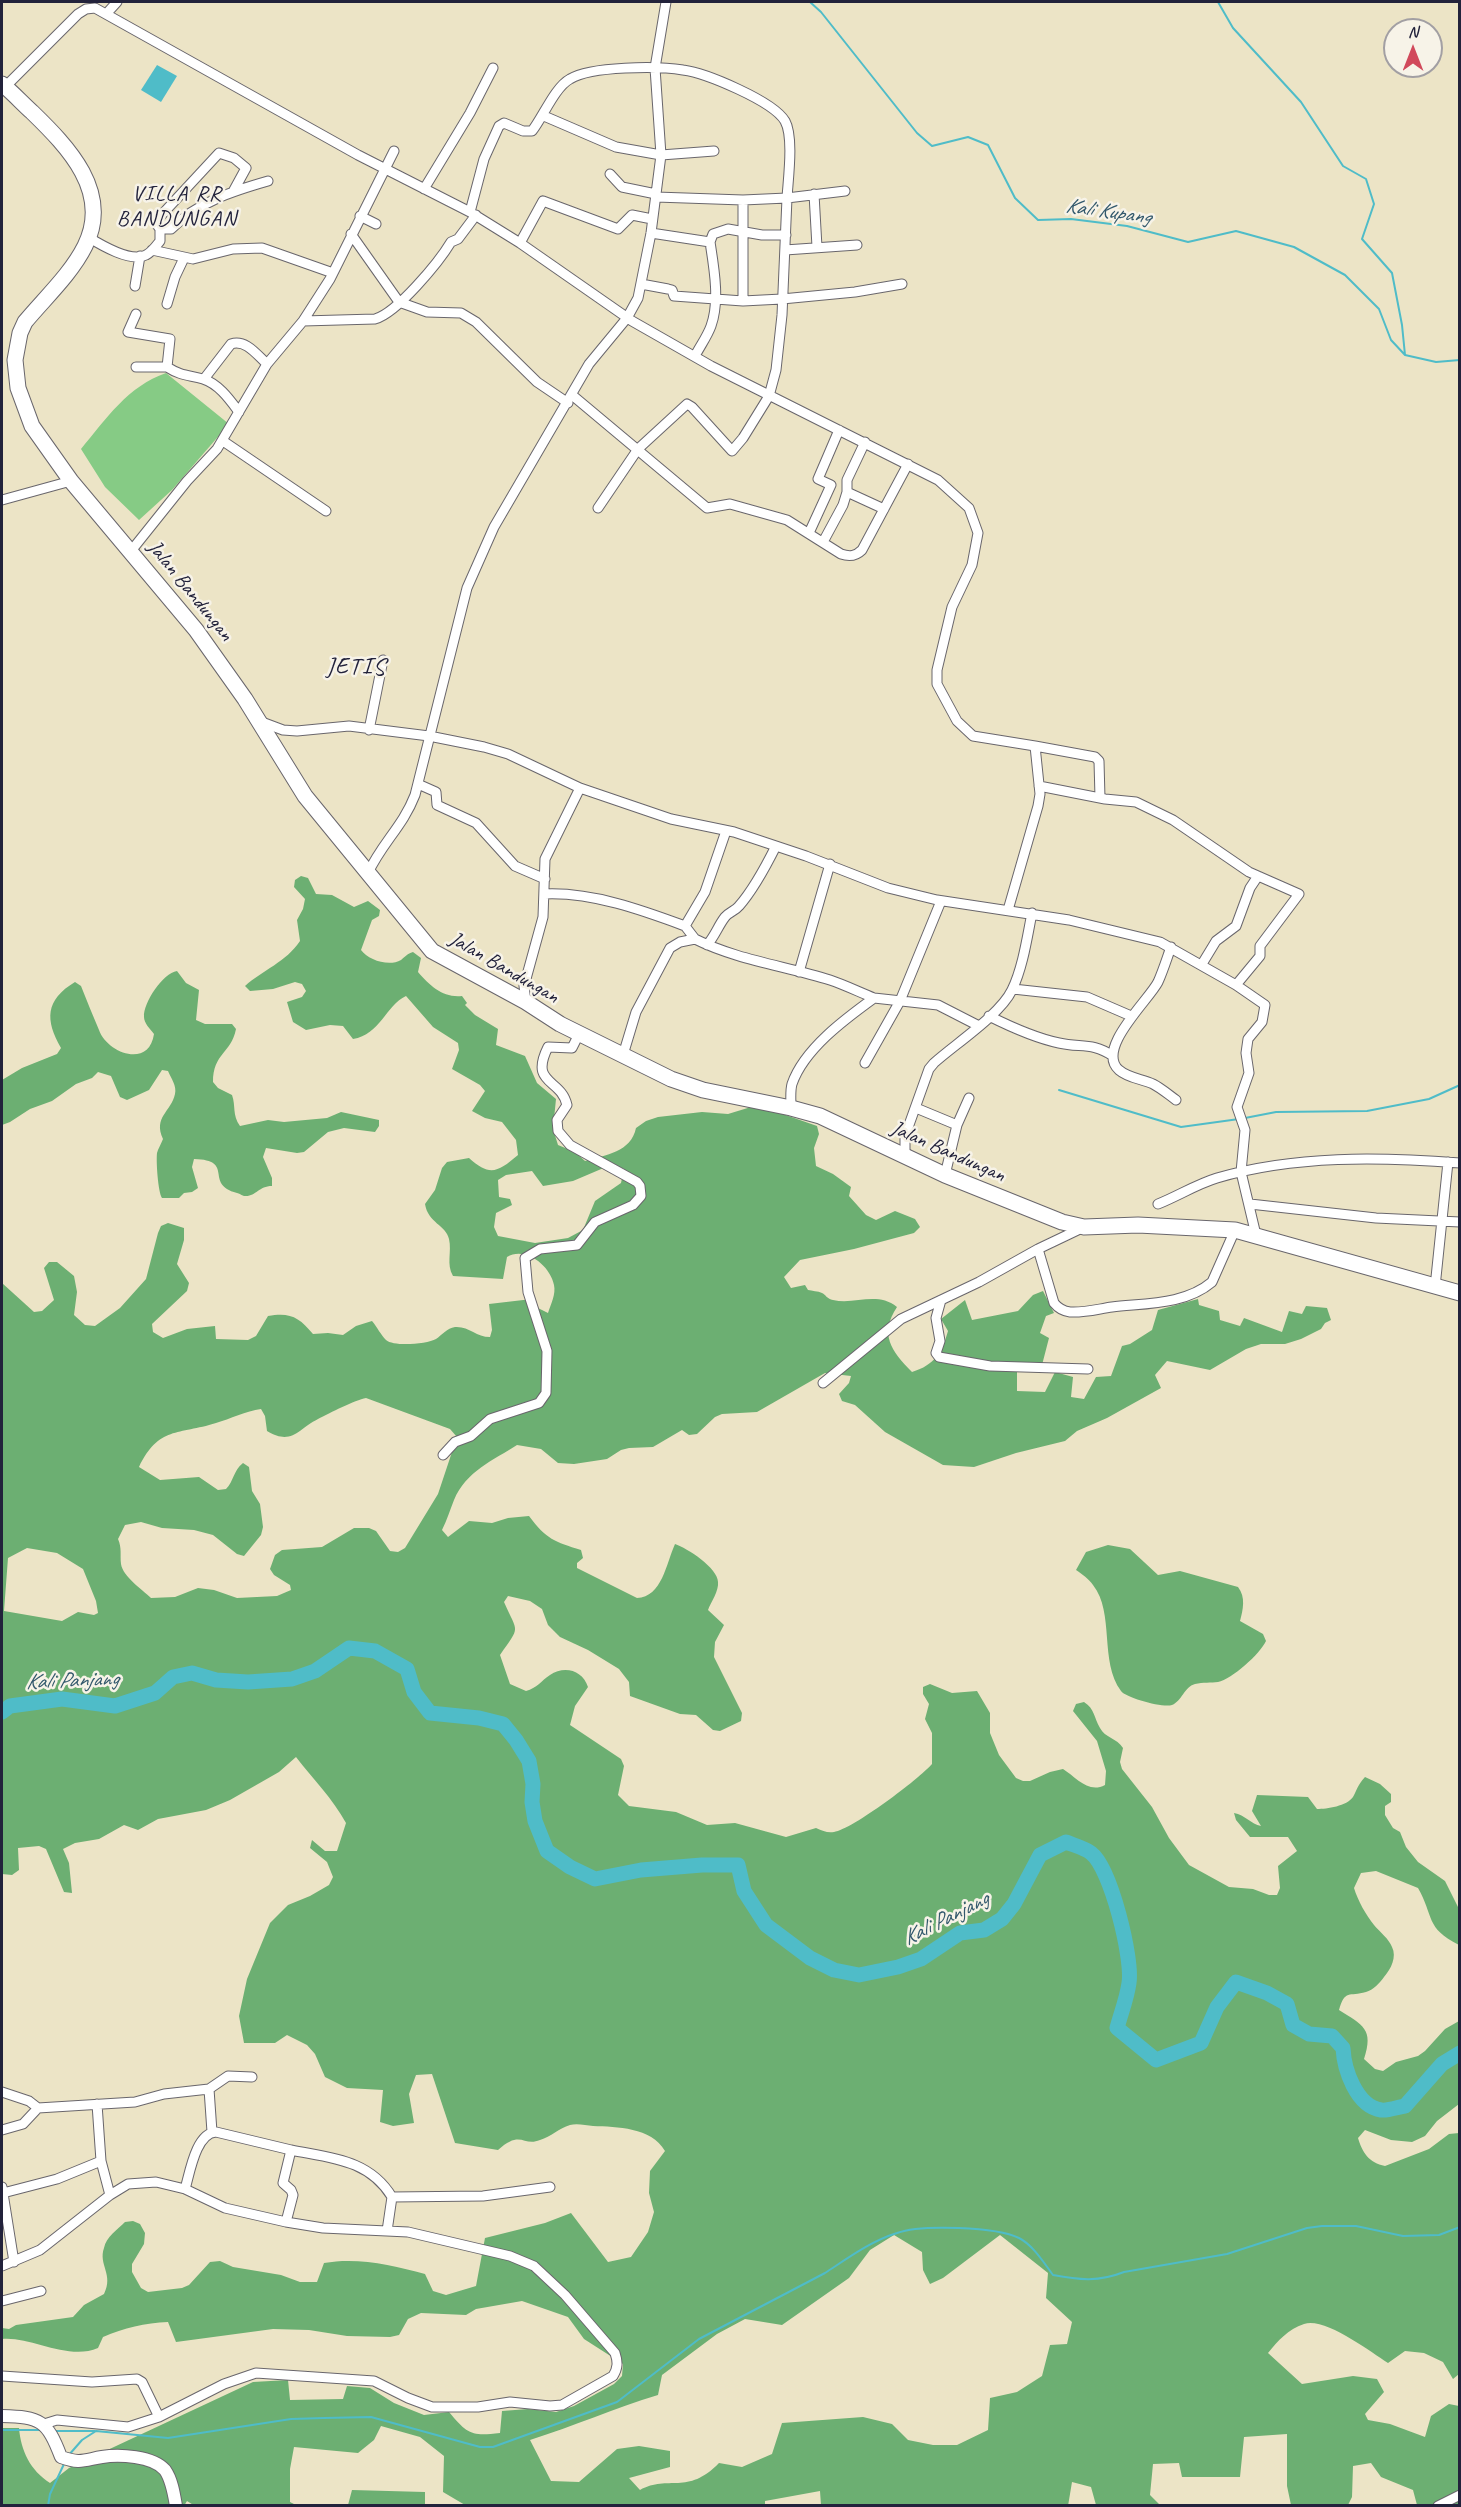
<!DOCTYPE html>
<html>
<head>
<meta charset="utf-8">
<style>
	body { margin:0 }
	#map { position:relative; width:1461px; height:2507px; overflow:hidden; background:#ece4c6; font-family:Caveat,sans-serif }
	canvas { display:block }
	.frame { position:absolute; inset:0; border:3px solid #22223b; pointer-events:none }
	.north { position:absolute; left:1383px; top:18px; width:60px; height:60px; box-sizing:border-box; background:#f7f3e8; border:2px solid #a29fa3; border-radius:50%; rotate:0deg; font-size:16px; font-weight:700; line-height:24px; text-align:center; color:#22223b }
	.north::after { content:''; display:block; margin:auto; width:21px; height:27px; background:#d1495b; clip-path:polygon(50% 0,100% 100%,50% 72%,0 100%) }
</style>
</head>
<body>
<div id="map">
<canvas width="1461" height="2507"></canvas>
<div class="frame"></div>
<div class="north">N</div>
</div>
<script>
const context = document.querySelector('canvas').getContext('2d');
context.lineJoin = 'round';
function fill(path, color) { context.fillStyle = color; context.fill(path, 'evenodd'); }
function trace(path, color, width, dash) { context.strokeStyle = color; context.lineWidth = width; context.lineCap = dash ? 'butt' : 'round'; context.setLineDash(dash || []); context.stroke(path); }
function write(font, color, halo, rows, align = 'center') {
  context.font = font + ' Caveat,sans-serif'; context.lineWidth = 5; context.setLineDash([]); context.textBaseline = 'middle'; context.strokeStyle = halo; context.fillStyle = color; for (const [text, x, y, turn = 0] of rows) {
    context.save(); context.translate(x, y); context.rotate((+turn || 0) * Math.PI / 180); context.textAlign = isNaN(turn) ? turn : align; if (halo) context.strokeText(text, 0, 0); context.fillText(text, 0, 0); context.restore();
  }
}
fill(new Path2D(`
	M166,373l63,51 -57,66 -33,30 -34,-33 -24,-38c25,-30 47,-63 85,-76z`), '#86cb85');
fill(new Path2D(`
	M301,876l7,2 8,16 16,1 22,12 14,-6 12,9 -1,6 -7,4 -11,30c7,10 28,17 40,10 5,-4 6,-6 12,-8l8,6 -3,14c12,14 25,26 44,24l5,7 -2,2 10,10 23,14 -2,16 29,11 12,27 19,16 -3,30 5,16 17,7 10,9c21,-6 46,-9 51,-33l10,-7 12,-4 44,-5 26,2 23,-7 26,5 40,14 2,8 -5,14 2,18 17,8 18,13 -2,9 17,19 10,5 19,-9 20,8 5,8 -6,6 -60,16 -54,11 -16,17 7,11 14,-3 3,5c4,1 10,1 14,3 4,2 5,6 11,7 22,5 44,-9 64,7 -18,27 -6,44 15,65 23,-7 30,-20 36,-41l-7,-12 24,-19 7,20 46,-9 15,-16 10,-4 11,22 -8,3 -6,17 9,5 -7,27 -25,6v20l28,1 10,-20 18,5 -2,20 13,2 12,-22 15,-1 11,-30 8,-2 22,-14 6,-20 40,-11 1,6 20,6 1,9 20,6 4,-8 38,14 7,-21 13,3 4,-8 21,2 4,12 -6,3 -4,6 -20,10 -16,5h-24l-15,5 -36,21 -43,-9 -12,14 6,13 -54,30 -30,13 -12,10 -49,12 -42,14 -31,-2 -58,-33 -30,-27 -13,-4 -3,-7 10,-11 2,-7 -26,-3 -68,39 -35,2 -7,3 -18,17 -8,1 -7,-5 -29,17 -24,1 -8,2 -14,9 -33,5 -16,-1 -17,-14 -24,-4c-23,15 -51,26 -63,55 -4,10 -7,20 -12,30l6,7 21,-16 23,2 16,-5 21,-2c17,23 26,26 52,34l2,8 -6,5v5l60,30c25,-1 29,-34 38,-54 12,4 43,24 43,38 1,9 -7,20 -10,28l16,15 -9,17 -1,15 28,56 -1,8 -21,10 -7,-1 -17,-15 -16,-1 -50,-18 -1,-14 -10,-13 -31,-19 -28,-13 -12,-12 -6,-16 -12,-8 -22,-5 -4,6c14,32 17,23 -4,53l10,29 16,7c11,-3 15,-10 24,-16 14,-10 33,-5 38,12l-13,19 -5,19 51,34 3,7 -6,29 11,11 47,6 31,13 28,-2 51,14 30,-9c7,3 11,5 18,4 19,-3 85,-53 98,-68v-31l-7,-14 4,-15 -6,-10v-7l7,-3 22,9 25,-2 13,22v20l9,22 17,23 7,3h7l20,-9 13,-3c13,8 25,25 42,16l1,-14 -9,-30 -24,-30 3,-7 8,-2c11,7 10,16 16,26 5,10 17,10 23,20l-3,14 2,7 30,38 17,31 20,27 40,22 24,2 16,6h8l3,-7 -2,-22 19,-15 -9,-14h-38l-14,-17 -2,-7c11,2 17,11 27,13l-9,-15 5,-16 51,2 9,12c10,0 30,-3 36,-12 5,-9 4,-11 12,-20l15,7 11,10v8l-6,4v9l8,13 7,4 6,15 12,15 27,19 14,28v36c-34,-17 -25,-29 -41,-57l-42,-17 -15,2 -7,15c4,13 12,27 20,37 6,7 15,14 18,22 5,10 -1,22 -8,30 -4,6 -11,13 -18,15 -17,5 -21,-3 -27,18 24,15 35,19 25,49l11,10 8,2 13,-9 22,-6 7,-5 20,-22 14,-8v83l-22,17 -12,15 -13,6 -21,-2 -26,-10 -7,8c4,14 11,25 27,28l44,-17 20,-15 10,-1v241l-6,5 -10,-17 -19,-9 -19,-2 -17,12c-19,-12 -63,-46 -84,-39 -16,5 -26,17 -36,29l34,31 51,-8 24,3 7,13 -19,22 3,6 22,4 35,13 6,-21 18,-12 10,2v99h-42l-4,-15 -32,-13 -10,-14 -18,3 -1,31 -4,8h-57l-4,-19v-52l-43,3 -4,40h-58l-3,-14 -26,1 -3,31 10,10h-64l-5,-18 -19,-5 -4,24 -247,-1 -1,-14 -55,10v5l-300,-1 -22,-13 1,-36 -24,-19 -39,-11 -7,14 -16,13 -64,-6 -4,22v33l6,3 -101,1 -8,-5 -3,5 -182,-1v-77h17c2,23 11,42 31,55l19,-15 184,-86 35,-2 2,20 53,-1 4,-13 23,2 24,15 30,12 25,-3c19,23 23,24 51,21l2,-22 26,-2 28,3 18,-6 40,-22 8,-8 1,-12 -39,-25 -16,-22 -46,-16 -46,8 -10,6 -45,-2 -13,6 -9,16 -9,2 -43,-1 -38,-6 -36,-1 -97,13 -8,-20c-23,1 -44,6 -65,15l-5,11c-30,13 -68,-12 -96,-9v-11l7,1 7,-4 57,-8 11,-12 20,-11c10,-20 -6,-29 0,-46 2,-11 14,-19 21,-26l8,-1 7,3 5,9 -1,11 -12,20v8l9,16 7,4 34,-4 7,-3 21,-23 10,-1 13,6 48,8 19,7h17l7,-19c33,-6 69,2 101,11l8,17 13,4 30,-9 9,-48 60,-15 26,-10 37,49 23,-5 17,-25 6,-20 -5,-19 1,-22 15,-20c-14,-24 -48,-24 -72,-25 -7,-1 -17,-3 -23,-1 -11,3 -19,12 -30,15 -17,7 -19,-11 -42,10l-43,-7 -23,-69 -16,1 -7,19 5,29 -21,3 -13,-4 3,-32 -36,-2 -22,-11 -10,-23 -8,-9 -20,-10 -12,8h-31l-5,-27 8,-37 23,-56 18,-18 22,-9 19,-11 4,-8 -6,-15 -17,-14 2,-8 13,11h12l9,-28c-13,-24 -33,-44 -50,-66l-17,15 -49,28 -24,10 -48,9 -20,11 -14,-5 -25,14 -24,4 -12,6 6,14 3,30 -8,-1 -18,-43 -7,-3 -21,2 1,22 -7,5 -10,-1v-591l32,29 8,-1 12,-11 -10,-32 5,-6h8l17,14 3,16 -3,23 11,10 10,1 25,-18 26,-29 12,-46 3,-7 7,-3 16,5v12l-7,24 12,19 -2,8 -35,33 1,8 10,6 24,-9 28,-3 1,13 32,1 8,-4 12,-20c22,-4 31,1 45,18l15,-1 15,2 13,-9 16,-5c5,6 9,14 14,19 8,7 41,4 50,-1 6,-4 11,-11 19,-12 14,-1 21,10 35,10l2,-7 -3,-26 43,-5 4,8 12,6c3,-9 8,-19 6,-28 -4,-20 -29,-39 -47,-28l-4,22 -50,-3c-7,-12 -1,-24 -4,-37 -3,-14 -21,-16 -24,-35l10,-14 7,-22 5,-6 22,-4c21,19 29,14 49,-3l-2,-15 -14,-18 -17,-4 -13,-7 13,-20 -5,-6 -28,-16 7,-19 -1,-7 -25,-16 -27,-31c-20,9 -26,39 -53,43l-10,-13 -13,-1 -24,5 -13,-8 -6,-20 15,-5 4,-6 -4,-7 -7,-2 -22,7 -23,2 -5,-5c18,-16 41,-24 55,-45l-3,-21 6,-11 2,-10 -11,-12 1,-7zM613,1164l11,5 -3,14 -26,18 -12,29 -15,8 -33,5 -37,-7 -4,-9 2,-14 16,-8 -2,-6 -11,-2 -1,-17 8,-5 26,-4 11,15 30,-5zM366,1398l84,31 7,8 -19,57 -33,54 -7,4 -8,-1 -14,-20 -7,-3h-15l-32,19 -40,3 -7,5 -5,14 4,6 16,10 1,5 -14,6 -40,2 -23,-8 -16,-2 -23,9 -24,1c-9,-9 -28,-21 -30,-34 -1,-9 1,-16 -3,-25l7,-14 16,-3 21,6 32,2 19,5 24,19 7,2 17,-21 2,-8 -3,-23 -8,-13 -3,-24 -6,-4c-10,8 -9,18 -17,26l-8,1 -19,-13 -39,3 -21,-13c20,-41 39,-32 77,-44 14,-4 30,-12 45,-14l4,7 2,15c25,15 31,-2 51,-12 12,-6 37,-19 48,-21zM27,1548l30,5 26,16 13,32 2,12 -4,2 -16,-3 -16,9 -58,-10 4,-53zM894,2235l28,17 1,18 7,14 13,-6 57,-43 48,38 -2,25 26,24 -5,22 -17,1 -8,31 -25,16 -27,6 -2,32 -31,15h-24l-25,-5 -16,-16 -29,-7 -81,6 -10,31 -30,13 -23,-4c-32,33 -50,11 -79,27l-11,-12 41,-11v-16l-31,-5 -22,3 -38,33 -28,-1 -21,-41c44,-14 85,-32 128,-45l4,-20 55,-41 28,-15 37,6 67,-47 21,-28z
	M177,971l9,12 13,7 -3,30 9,4h27l4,5c-5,25 -23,24 -23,53l5,6 14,7c4,11 0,20 8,31l28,-6 16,2 43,-4 14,-6 38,8v6l-4,6 -31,-4 -16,4 -24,20 -7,1 -31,-5 -3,9 9,21v8c-13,0 -16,10 -26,10 -5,0 -4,-2 -9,-3 -34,-9 -1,-33 -43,-34l-2,8 6,21 -6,4 -8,1 -5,5h-17c-4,-6 -6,-37 -5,-45 1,-4 4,-9 6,-14 -10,-22 8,-27 12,-45 2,-8 -4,-16 -7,-23l-6,-1 -13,20 -22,10 -7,-3 -9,-21 -13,-4 -6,6 -16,6 -24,17 -22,8 -20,13 -8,3v-45l20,-12 35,-14 4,-6c-16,-28 -16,-48 14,-66l6,4c6,15 12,30 18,44 8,23 50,39 55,4 -4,-5 -10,-11 -10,-17 -1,-14 19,-44 33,-46z
	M1108,1545l22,4 28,26 22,-4 58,16c8,10 5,23 2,34l23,13 3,7c-6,13 -34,38 -48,41 -7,1 -15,0 -23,2 -11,3 -13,17 -23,21 -9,3 -46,-7 -51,-14 -22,-30 -6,-78 -28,-106 -4,-6 -11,-11 -17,-15l10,-18z
	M352,2490l73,2v13h-77z`), '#6caf72');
fill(new Path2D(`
	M157,65l20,11 -16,26 -20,-12z`), '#4fbcc8');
trace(new Path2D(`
	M810,2l11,10 96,121 15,13 36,-9 20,8 27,53 23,22 33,-1 56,7 61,16 48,-11 58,16 51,28 34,34 12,31 14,15 31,7 24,-2
	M1218,2l15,26 68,74 42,64 23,13 8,25 -12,35 30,34 10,52 3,30
	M1059,1090l122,37 58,-8
	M1245,1118l31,-6 91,-1 62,-12 31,-14
	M2,2430h39
	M55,2431h40
	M68,2456l14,-16 14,-9 72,7 123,-19 33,-1 47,-1 109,30h13l124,-45 82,-63 126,-66c23,-15 46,-32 72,-40 24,-9 100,-6 122,5 14,7 25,25 34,37 26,5 46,7 71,-3l103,-18 80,-26 15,-2h34l47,10 36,-1 21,-8
	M48,2506l2,-12 14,-30`), '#4fbcc8', 2);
trace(new Path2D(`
	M2,1712l8,-6 52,-7 53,7 40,-13 18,-16 19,-4 24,7 32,2 44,-3 23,-8 34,-23 26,3 32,18 7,23 16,21 49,5 24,6 13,16 13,21 4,23 -1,18 3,19 12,30 23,16 25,12 46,-9 61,-5h36l6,26 22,34 44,33 24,12 25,5 39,-8 23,-8 39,-26 24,-3 18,-11 12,-15 26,-49 26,-13c7,3 19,6 25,11 20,15 42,106 38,130 -2,15 -8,30 -12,45l39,32 45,-17 16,-36 19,-25 31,11 20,11 6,21 16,9 23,2 11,12c1,21 13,58 38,62 7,1 17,-3 24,-4l37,-42 18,-11`), '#4fbcc8', 15);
const minor = new Path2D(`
	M107,13l10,-11
	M5,87l73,-73 8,-5 9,-1 263,147 112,57 50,31 112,78 79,45 227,114 31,28 9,25 -6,32 -20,42 -15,63v14l20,37 16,15 62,10 5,48 -2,12 -30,104
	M544,116l72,31 45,8 53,-4
	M610,174l12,13 34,7
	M424,189l46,-76 23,-45
	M814,194l3,53
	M470,212l14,-53 15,-33 5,-3 19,8h9c11,-14 23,-44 38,-52 21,-13 88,-13 113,-9 23,3 90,31 102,51 9,16 3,59 2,77l58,-7
	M360,216l16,8
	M160,229h11c27,-27 62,-38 97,-48
	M651,233l59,9c4,26 10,59 1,84 -4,11 -11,20 -16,30
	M351,234l48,68 28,10 34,1 15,9 61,60 31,21
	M88,237c13,8 43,26 58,18 6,-3 10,-9 14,-14v-12l-5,-7 64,-69 15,5 12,10 -12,22
	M710,242l3,-8 15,-5 34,6h24
	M520,243l23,-42 75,28 14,-14 20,4
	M152,250l41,9 40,-10 29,-1 71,25
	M785,250l72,-5
	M641,284l27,5 4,1 2,6 69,5 39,-2 73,-7 47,-8
	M135,286l5,-30
	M743,301v-101
	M167,304l8,-27 9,-19
	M136,314l-8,18 42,7 -3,28c14,9 22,8 36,12 16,5 27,21 36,33
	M303,321l72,-2c22,-6 64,-57 76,-77l7,-3 18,-24
	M136,367h31
	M204,379l27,-35c15,-5 26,11 36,20
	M572,395l135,113 23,-4 57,16 54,34c9,3 15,2 21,-4l46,-86
	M223,441l103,70
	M865,442l-18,38v12l37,17
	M2,500l69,-19
	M598,508l40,-59 49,-45 5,3 40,44 11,-13 26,-42 7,-26 6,-55 5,-117 -44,2 -87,-3
	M809,533l22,-48 -13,-6 21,-49
	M823,542l20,-37 4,-13
	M131,551l56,-70 30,-32 50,-85 36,-43 27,-42 64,-128
	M259,721l24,9 14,1 52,-5 80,10 55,11 24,7 72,34
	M369,730l14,-70
	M1035,746l60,11 4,4 1,37
	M418,784l18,8 1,13 39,18 39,43 30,13
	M1039,786l66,13 31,3 37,18 76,52 50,22 -39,52v10l-24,29
	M368,873c14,-30 35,-47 47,-78l52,-207 27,-61 95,-163 38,-46 11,-20 13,-65 10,-78 -6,-87 11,-66
	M545,894c47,-2 97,16 140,32
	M695,939l-10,-13 20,-34 21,-61
	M707,945c8,-9 11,-19 18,-28 4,-5 10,-6 14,-11 15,-17 27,-40 37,-60
	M1171,947c-4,11 -8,24 -13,35 -9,18 -63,67 -39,88 9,8 23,9 34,14 8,4 16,11 23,16
	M1202,964l14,-23 20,-15 14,-38 8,-12
	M799,972l31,-108
	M1013,989l74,8 44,19
	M526,1002l-2,-16 19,-69 2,-58 35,-71 91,31 63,13 72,24 82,32 49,12 132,20 91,22 76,43 29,20 -3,17 -14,17 -2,14 3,20 -12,34 8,23 -4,42 15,63
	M989,1016c22,11 46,22 70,27 22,5 33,-1 54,13
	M623,1055l13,-43 34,-64 10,-6 15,-3c42,21 91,27 135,41 15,5 29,12 44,18
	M865,1063l35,-62 41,-100
	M791,1108c0,-8 -1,-17 1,-24 12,-35 53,-65 82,-86l64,7 41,21
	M916,1108l41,17 12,-27
	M905,1156v-20l24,-67 5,-6c21,-19 66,-48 78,-73 11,-23 15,-52 20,-77
	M945,1175l12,-50
	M1158,1204c20,-8 39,-20 59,-26 78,-23 163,-21 243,-15
	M1250,1204l126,14 84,4
	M1038,1249l16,54c4,5 9,8 16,9 14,1 28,-3 42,-5 33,-4 73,-2 100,-25l23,-52
	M1435,1287l13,-125
	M941,1300l-5,18 4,23 -4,12 3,4 51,9 98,3
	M823,1383l78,-64 78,-37 59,-33 44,-21
	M443,1455l12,-13 16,-6 19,-17 49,-16 7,-10 1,-42 -19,-59 -3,-34 15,-9 37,-4 18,-23 38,-17 8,-9 -1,-10 -3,-4 -67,-37 -12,-14 -1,-11 10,-15c-6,-27 -38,-20 -19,-58l24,1 7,-14
	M209,2089l3,43
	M2,2092l27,9 9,7
	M97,2104l4,57 9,34
	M2,2130l21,-6 15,-16 97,-6 29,-8 45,-5 19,-13 24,1
	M291,2150c39,8 78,9 101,47l-5,34
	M2,2187l12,75
	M185,2189c5,-17 11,-56 31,-57l75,18 -8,33 8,7 2,5 -7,27
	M3,2193l54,-14 44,-18
	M392,2197l91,-1 67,-9
	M2,2266l38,-16 70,-55 18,-11 28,-2 29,7 40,19 61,14 37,6 85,4 102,24 24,10 31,29 50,58c3,9 3,15 -2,23l-51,29 -12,1 -40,-4 -32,5h-46l-24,-9 -34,-17 -118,-8 -32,11 -65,33 -31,10 -71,-7 -13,4
	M2,2301l39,-10
	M2,2376l90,6 45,-3 5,3 17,35
	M1438,2506l22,-11`);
const tertiary = new Path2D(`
	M2,2416c38,1 45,4 59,41 19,7 23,3 41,0 17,-3 51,-1 63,13 7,10 9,24 11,36`);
const primary = new Path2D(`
	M2,84c10,8 20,19 30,28 36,35 80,80 53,134 -14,28 -40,52 -60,76l-5,11 -5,27 3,28 14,38 39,55 125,149 49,69 60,97 127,155 94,51 34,22 111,55 32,11 88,18 29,8 125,59 117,47 22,5 54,-2 97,5 225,63`);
trace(minor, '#69666c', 11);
trace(tertiary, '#69666c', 14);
trace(primary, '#69666c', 17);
trace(minor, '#fff', 9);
trace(tertiary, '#fff', 12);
trace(primary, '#fff', 15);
write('21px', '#22223b', '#f7f3e8', [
	["Jalan Bandungan",190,591,51],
	["Jalan Bandungan",504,968,30],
	["Jalan Bandungan",948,1152,24]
]);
context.letterSpacing = '1.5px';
write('22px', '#22223b', '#f7f3e8', [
	["VILLA RR",177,194],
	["BANDUNGAN",177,219]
]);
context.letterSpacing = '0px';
write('italic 22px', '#32586c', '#f7f3e8', [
	["Kali Kupang",1108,212,8],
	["Kali Panjang",72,1681,-2],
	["Kali Panjang",946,1919,-27]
]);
context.letterSpacing = '1.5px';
write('24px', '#22223b', '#f7f3e8', [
	["JETIS",356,668]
]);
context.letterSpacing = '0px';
</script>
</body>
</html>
